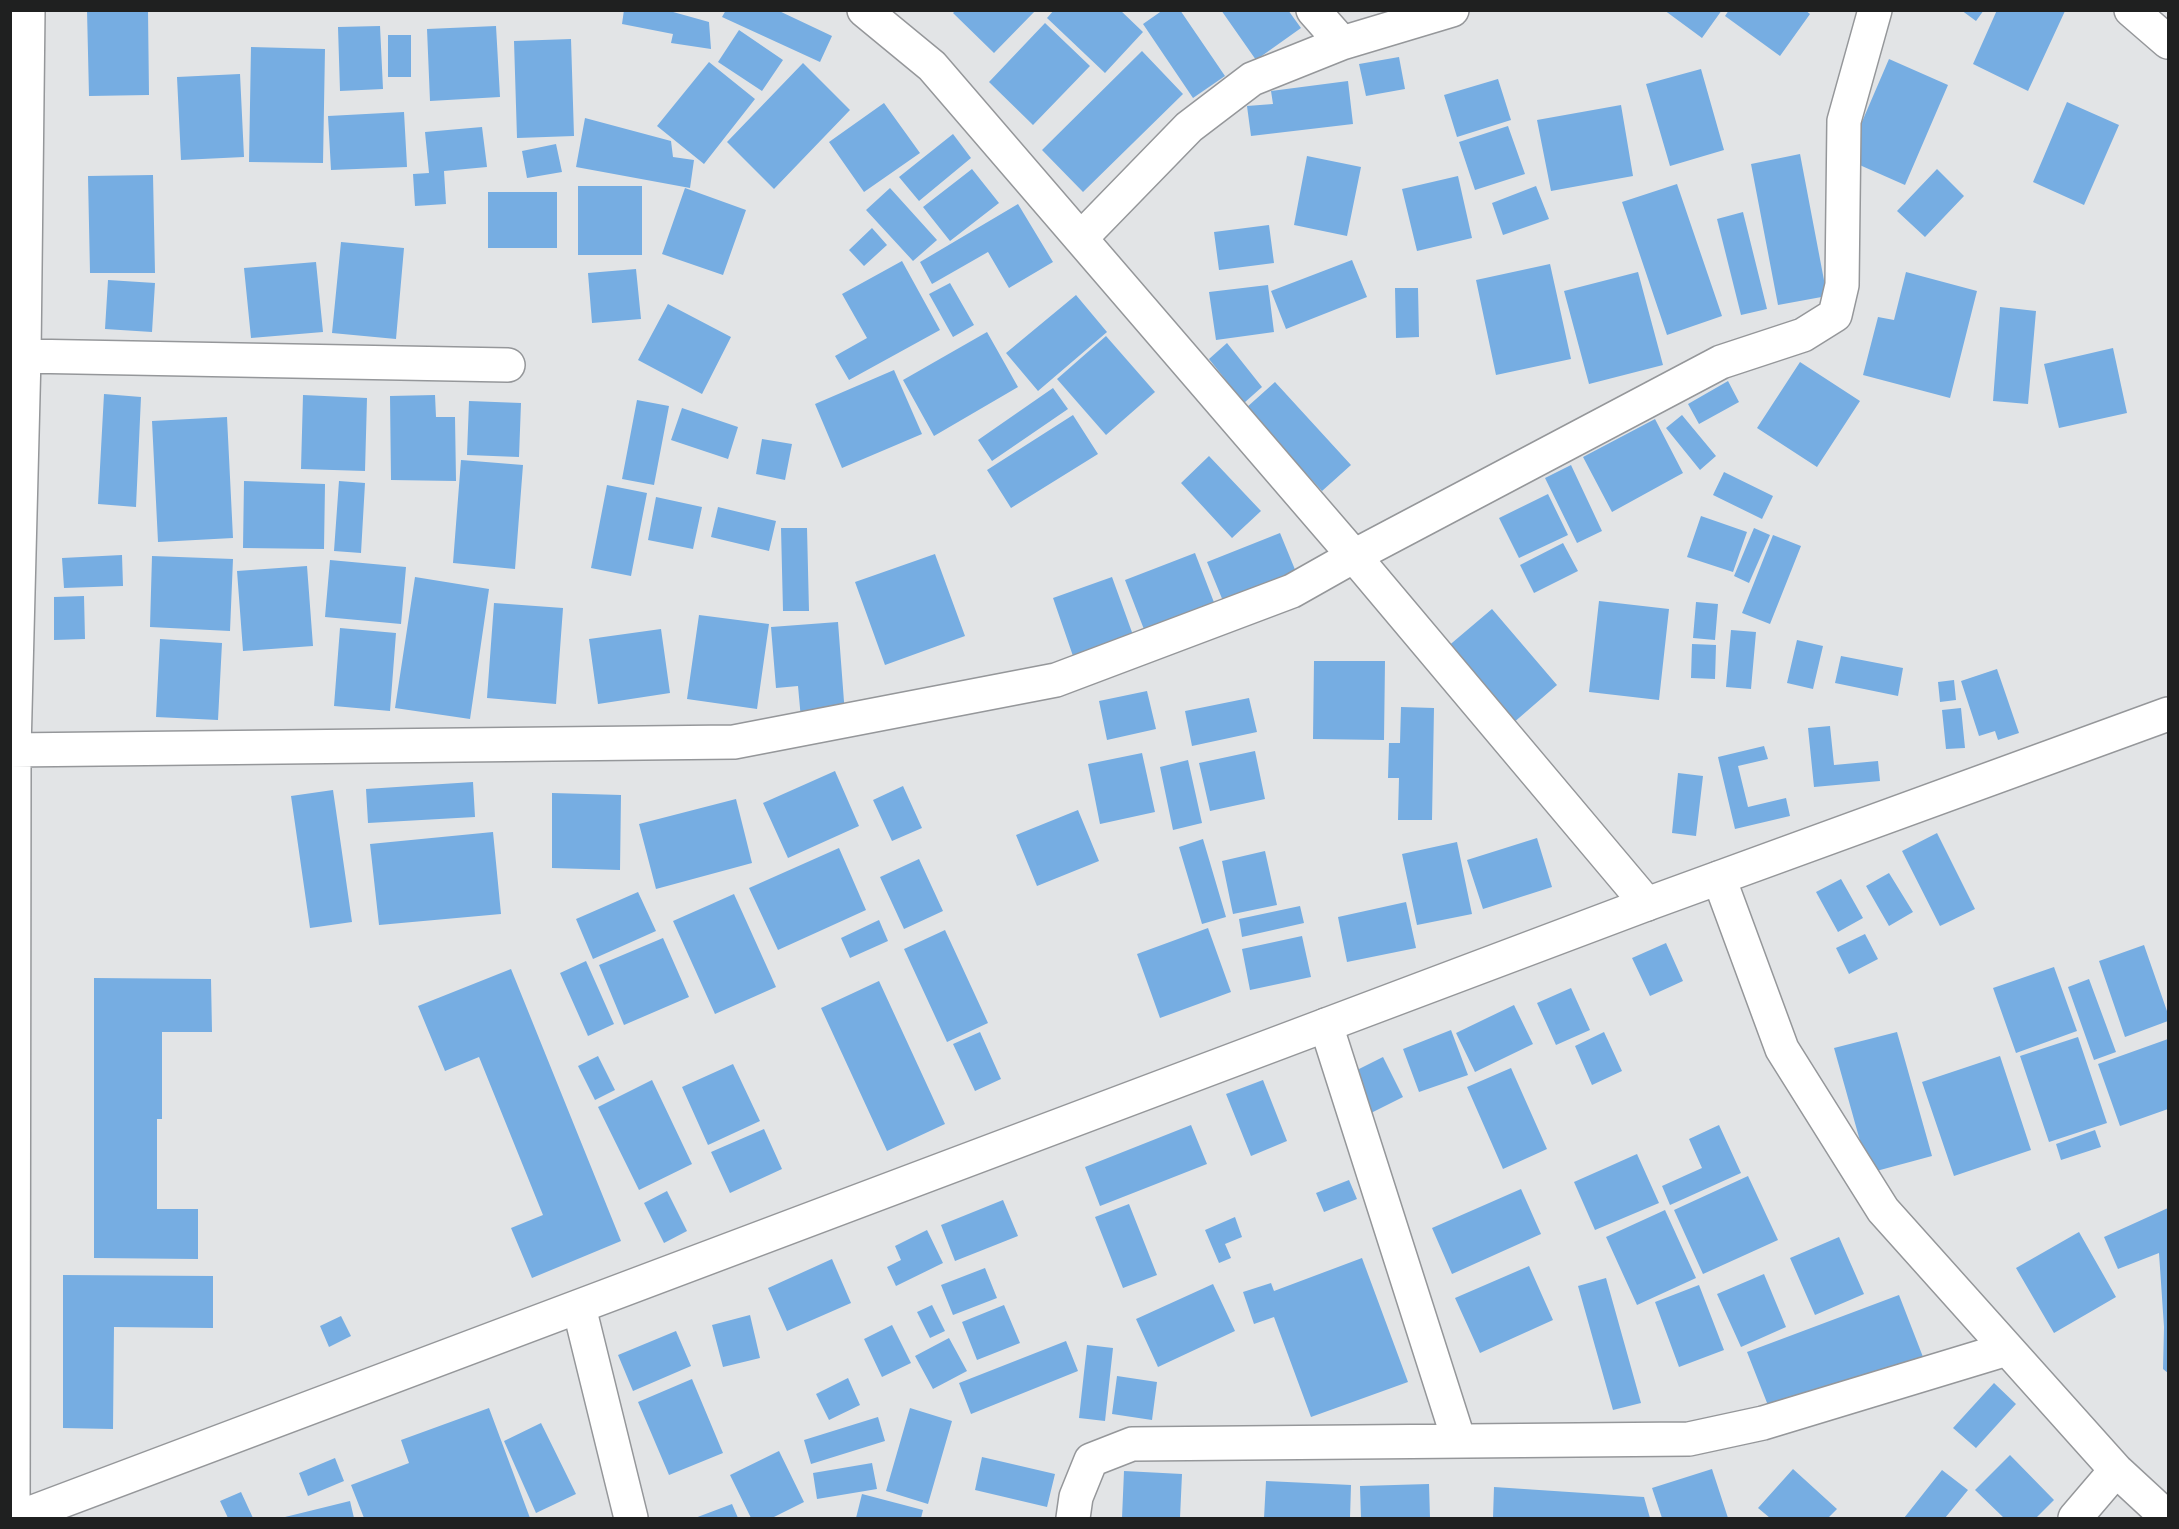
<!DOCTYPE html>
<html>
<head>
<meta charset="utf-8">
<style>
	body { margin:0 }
	#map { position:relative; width:2179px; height:1529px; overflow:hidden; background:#e2e4e6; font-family:"Nunito Sans",sans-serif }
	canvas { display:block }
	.frame { position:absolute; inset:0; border:12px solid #1f2020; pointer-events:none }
</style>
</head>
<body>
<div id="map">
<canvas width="2179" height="1529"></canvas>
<div class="frame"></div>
</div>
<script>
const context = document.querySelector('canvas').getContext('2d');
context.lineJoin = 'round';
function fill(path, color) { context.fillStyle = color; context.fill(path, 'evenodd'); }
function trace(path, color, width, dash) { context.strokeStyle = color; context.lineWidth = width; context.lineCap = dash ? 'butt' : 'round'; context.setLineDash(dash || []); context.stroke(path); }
fill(new Path2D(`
	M87,10h61l1,85 -60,1z
	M624,10h42l43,12 2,27 -40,-6 2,-9 -51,-10z
	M726,10h51l55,26 -12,26 -98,-45z
	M956,10h80l-42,43 -41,-40z
	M1054,10h66l23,22 -38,41 -58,-55z
	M1163,10h17l45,66 -32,22 -50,-74z
	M1221,10h67l13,18 -45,32z
	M1664,10h58l-20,28z
	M1729,10h76l5,4 -30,42 -55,-40z
	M1961,10h23l-8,11z
	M1997,10l68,1 -37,80 -55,-27z
	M1045,23l45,43 -57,59 -44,-43z
	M380,26l3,63 -43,2 -2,-64z
	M496,26l4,71 -70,4 -3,-72z
	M739,30l44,30 -21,31 -44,-29z
	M388,35h23v42h-23z
	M571,39l3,97 -57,2 -3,-97z
	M251,47l74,2 -2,114 -74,-1z
	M1142,51l41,43 -100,98 -41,-42z
	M1399,57l6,32 -39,7 -7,-32z
	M1889,59l59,26 -43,100 -59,-26z
	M709,62l46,37 -51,65 -47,-38z
	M803,63l47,47 -76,79 -47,-47z
	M1701,69l23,81 -54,16 -24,-82z
	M240,74l4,83 -63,3 -4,-83z
	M1498,79l13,41 -54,17 -13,-42z
	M1348,81l5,43 -102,12 -4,-30 26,-2 -2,-13z
	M2067,102l52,23 -35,80 -51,-23z
	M884,103l36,50 -56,39 -35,-50z
	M1621,105l12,71 -82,15 -14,-71z
	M404,112l3,55 -76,3 -3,-54z
	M585,118l86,23 2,16 21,3 -4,28 -114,-21z
	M1508,126l17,48 -50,16 -16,-48z
	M482,127l5,40 -43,4 2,33 -31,2 -2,-32 16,-1 -4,-41z
	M953,134l18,24 -52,43 -20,-24z
	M556,144l6,28 -35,6 -5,-27z
	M1800,154l27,142 -49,9 -27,-141z
	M1307,156l54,11 -14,69 -53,-11z
	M972,169l27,34 -49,38 -27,-34z
	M1937,169l27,27 -39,41 -28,-26z
	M153,175l2,98h-65l-2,-97z
	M1458,176l14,62 -55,13 -15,-62z
	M1677,184l45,132 -55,19 -45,-133z
	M578,186h64v69h-64z
	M1536,186l13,33 -46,16 -11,-32z
	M685,188l61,22 -23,65 -61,-21z
	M890,188l47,52 -24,21 -47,-51z
	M488,192h69v56h-69z
	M1018,204l35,58 -44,26 -21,-36 -56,32 -12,-22z
	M1743,212l24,97 -26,6 -24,-96z
	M1269,225l5,38 -55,7 -5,-38z
	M872,228l15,17 -23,21 -15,-16z
	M341,242l63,6 -8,91 -64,-6z
	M1352,260l15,37 -81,32 -15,-38z
	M902,261l38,69 -91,50 -14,-24 32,-18 -25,-44z
	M316,262l7,70 -72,6 -7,-70z
	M1550,264l21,95 -75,16 -20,-95z
	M636,269l5,50 -49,4 -4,-50z
	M1638,272l25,93 -74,19 -25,-93z
	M1906,272l71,19 -27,107 -87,-23 15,-58 16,3z
	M108,280l47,3 -3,49 -47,-3z
	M950,283l24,42 -21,12 -24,-43z
	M1268,285l6,47 -58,8 -7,-48z
	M1395,288h23l1,49 -23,1z
	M1076,295l31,37 -69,59 -32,-38z
	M668,304l63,33 -29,57 -64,-34z
	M2000,307l36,4 -8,93 -35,-3z
	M987,332l31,55 -84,49 -31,-56z
	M1106,336l49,56 -49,43 -49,-56z
	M1227,343l35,44 -18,16 -35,-44z
	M2113,348l14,65 -68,15 -15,-64z
	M1800,362l60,39 -43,66 -60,-39z
	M894,370l28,64 -80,34 -27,-64z
	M1728,381l11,21 -40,22 -11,-20z
	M1275,382l76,83 -29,26 -76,-83z
	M1053,388l15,21 -76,52 -14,-21z
	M104,394l37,3 -5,110 -38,-3z
	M303,395l64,3 -2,73 -64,-2z
	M435,395l1,22h19l1,64 -65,-1 -1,-84z
	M637,400l32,6 -15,79 -32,-6z
	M469,401l52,2 -2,54 -52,-2z
	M682,408l56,19 -10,32 -57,-19z
	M1073,415l25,39 -87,54 -24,-38z
	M1682,415l34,41 -16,14 -34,-42z
	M227,417l6,121 -75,4 -6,-121z
	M1655,419l28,54 -71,39 -29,-55z
	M762,439l30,5 -7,36 -29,-6z
	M1209,456l52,55 -29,27 -51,-55z
	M461,460l62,5 -8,104 -62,-6z
	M1571,465l31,66 -25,12 -32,-65z
	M1724,472l49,24 -11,23 -49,-24z
	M244,481l81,3 -1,65 -81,-1z
	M339,481l26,2 -4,70 -27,-2z
	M607,485l40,8 -16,83 -40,-8z
	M1548,494l20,41 -49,23 -20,-40z
	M656,497l46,10 -9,42 -45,-9z
	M718,507l58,14 -7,30 -58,-14z
	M1701,516l46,16 -14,40 -46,-15z
	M781,528h26l2,83h-26z
	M1754,528l16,7 -21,48 -15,-7z
	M1280,533l16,39 -73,29 -16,-39z
	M1773,535l28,11 -31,78 -28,-11z
	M1563,543l15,28 -44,22 -14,-28z
	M1195,553l20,52 -70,27 -20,-52z
	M935,554l30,82 -80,29 -30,-83z
	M122,555l1,31 -59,2 -2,-30z
	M152,556l81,3 -3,72 -80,-4z
	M330,560l76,7 -5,57 -76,-7z
	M307,566l6,80 -70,5 -6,-80z
	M415,577l74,12 -19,130 -75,-11z
	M1112,577l21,58 -60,21 -20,-58z
	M84,596l1,43 -31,1v-43z
	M1599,601l70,8 -10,91 -70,-8z
	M1696,602l22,2 -3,36 -22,-2z
	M494,603l69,5 -7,96 -69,-6z
	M1492,609l65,76 -45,39 -66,-76z
	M699,615l70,9 -12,85 -70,-10z
	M838,622l7,93 -44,4 -3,-33 -22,2 -5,-61z
	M340,628l56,5 -6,78 -56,-5z
	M661,629l9,64 -72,11 -9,-65z
	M1731,630l25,2 -5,57 -25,-2z
	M160,639l62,4 -4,77 -62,-3z
	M1797,640l26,6 -10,43 -26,-6z
	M1692,644l24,1 -1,34 -24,-1z
	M1841,656l62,12 -5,28 -63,-13z
	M1314,661h71l-1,79 -71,-1z
	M1997,669l22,64 -21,7 -3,-9 -16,5 -18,-55z
	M1954,680l2,20 -16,2 -2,-20z
	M1147,691l9,38 -49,11 -8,-39z
	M1249,698l8,34 -65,14 -7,-35z
	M1401,707l33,1 -2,112h-34l1,-42h-11l1,-35h11z
	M1961,708l4,40 -19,1 -4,-39z
	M1830,726l4,39 44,-4 2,20 -66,6 -6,-59z
	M1764,746l4,13 -30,7 10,41 38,-9 4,18 -55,13 -17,-72z
	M1255,751l10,48 -55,12 -11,-48z
	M1142,753l13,59 -55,12 -12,-60z
	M1188,760l14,63 -29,7 -13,-63z
	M835,771l24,55 -71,32 -25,-55z
	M1678,773l25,3 -7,60 -24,-3z
	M473,782l2,35 -107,6 -2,-34z
	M903,786l19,42 -30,13 -19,-41z
	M333,790l19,132 -42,6 -19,-132z
	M552,793l69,2 -1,75 -68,-2z
	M736,799l16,64 -96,26 -17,-65z
	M1078,810l21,51 -62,25 -21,-51z
	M493,832l8,82 -122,11 -9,-81z
	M1937,833l38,76 -35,17 -38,-75z
	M1537,838l15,49 -69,22 -16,-49z
	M1203,839l23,78 -24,7 -23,-77z
	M1457,842l15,72 -55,11 -15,-71z
	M839,848l27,62 -88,40 -29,-62z
	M1265,851l12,54 -44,9 -11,-53z
	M919,859l24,52 -39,18 -24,-52z
	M1889,873l24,39 -24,14 -23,-40z
	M1841,879l22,39 -25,14 -22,-40z
	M638,892l18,39 -63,28 -17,-40z
	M734,894l42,93 -61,27 -42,-93z
	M1406,902l10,46 -69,14 -9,-45z
	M1300,906l4,17 -62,14 -3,-18z
	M879,920l9,21 -38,17 -9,-20z
	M1208,928l23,64 -71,26 -23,-64z
	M945,930l43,93 -41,19 -43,-93z
	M1865,934l13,25 -29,15 -13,-26z
	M1302,936l9,41 -61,13 -8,-41z
	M663,938l26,59 -65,28 -25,-60z
	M1666,943l17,38 -33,15 -18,-38z
	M2144,945l24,69v7l-43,16 -26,-76z
	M586,961l28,63 -26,12 -28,-63z
	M2054,967l23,64 -61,22 -23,-65z
	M511,969l110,272 -89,37 -21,-50 32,-13 -64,-158 -34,14 -27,-65z
	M94,978l117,1 1,53h-50v87h-5v90h41v50l-104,-1z
	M2089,979l27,73 -22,8 -26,-73z
	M879,981l66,143 -58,27 -66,-143z
	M1571,988l19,42 -34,15 -19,-42z
	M1514,1005l19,39 -58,28 -19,-39z
	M1451,1030l17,45 -49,17 -16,-43z
	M980,1032l21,47 -26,12 -22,-47z
	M1604,1032l18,39 -30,14 -17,-39z
	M1897,1032l35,124 -63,17 -35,-125z
	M2078,1037l29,86 -58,19 -29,-86z
	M2168,1039v70l-48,17 -22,-62z
	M598,1056l17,34 -20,10 -17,-34z
	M2000,1056l31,94 -77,26 -32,-94z
	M1383,1057l20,40 -34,17 -20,-40z
	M733,1064l27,57 -52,24 -26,-58z
	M1511,1068l36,81 -44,20 -36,-82z
	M652,1080l40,84 -53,26 -41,-83z
	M1263,1080l24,61 -36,15 -25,-62z
	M1191,1125l16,39 -107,42 -15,-39z
	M1719,1125l22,48 -71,32 -8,-19 40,-18 -13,-29z
	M764,1129l18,40 -52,24 -19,-41z
	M2095,1130l6,17 -40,13 -5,-16z
	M1637,1154l22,49 -64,27 -21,-48z
	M1748,1176l30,64 -75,34 -29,-64z
	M1349,1180l8,19 -33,13 -8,-19z
	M1521,1189l20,45 -89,40 -20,-46z
	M667,1191l20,40 -23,12 -20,-40z
	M1003,1200l15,36 -63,25 -14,-36z
	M1129,1204l28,71 -34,13 -28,-71z
	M2168,1208v165l-5,-4 1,-42 -5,-74 -41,16 -14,-32z
	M1665,1210l31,68 -59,27 -31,-68z
	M1235,1217l7,20 -17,7 6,14 -12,5 -14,-33z
	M927,1230l16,33 -47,23 -9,-19 14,-7 -6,-14z
	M2079,1232l37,65 -62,36 -38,-65z
	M1839,1237l25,57 -49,21 -25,-57z
	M1362,1258l46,124 -97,35 -37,-100 -20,7 -11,-32 28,-9 3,8z
	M832,1259l19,44 -64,28 -19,-43z
	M1529,1266l24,54 -73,33 -25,-55z
	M985,1268l12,30 -44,17 -12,-30z
	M1764,1274l22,53 -45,20 -24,-53z
	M63,1275l150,1v52l-99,-1 -1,102 -50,-1z
	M1606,1278l35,125 -28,7 -35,-124z
	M1213,1284l22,47 -77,36 -22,-48z
	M1699,1285l25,65 -45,17 -24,-65z
	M1899,1295l24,62 -152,56 -24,-61z
	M932,1305l13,26 -15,7 -13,-26z
	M1004,1305l16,38 -43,17 -15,-38z
	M750,1315l10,43 -37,9 -11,-42z
	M341,1316l10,20 -22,11 -9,-21z
	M892,1325l19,38 -29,14 -18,-38z
	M676,1331l15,35 -58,25 -15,-36z
	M949,1338l18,33 -34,18 -18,-33z
	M1066,1341l12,30 -107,43 -12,-31z
	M1087,1345l26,3 -8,73 -26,-3z
	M1117,1376l40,6 -5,38 -40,-6z
	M848,1378l12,27 -31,15 -13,-26z
	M692,1379l31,74 -54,22 -31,-73z
	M1994,1383l22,21 -40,44 -23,-20z
	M489,1408l41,110h-166l-13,-33 58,-22 -8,-23z
	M910,1408l42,13 -24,83 -42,-13z
	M878,1417l7,24 -74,23 -7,-24z
	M541,1423l35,71 -40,19 -32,-72z
	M779,1451l25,51 -32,16h-21l-21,-43z
	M2010,1455l44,45 -18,18h-32l-29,-28z
	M982,1457l73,17 -8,33 -72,-17z
	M335,1458l9,23 -36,15 -9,-23z
	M872,1463l5,26 -60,10 -4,-26z
	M1712,1469l16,49h-66l-10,-30z
	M1793,1469l44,40 -9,9h-58l-12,-10z
	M1942,1470l26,20 -23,28h-41z
	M1124,1471l58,3 -2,44h-58z
	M1266,1481l85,4 -1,33h-86z
	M1429,1484l1,34h-69l-1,-32z
	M1494,1487l150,10 6,21h-157z
	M241,1492l12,26h-25l-8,-17z
	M862,1494l61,16 -2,8h-65z
	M350,1501l4,17h-73z
	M732,1504l6,14h-43z`), '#76ade2');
const street = new Path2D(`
	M864,10l68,56 422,490 293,348
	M1313,10l29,33
	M2131,10l37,32
	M1081,238l108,-111 63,-48 90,-36 110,-33
	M24,356l484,9
	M10,750l724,-8 322,-62 236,-89 62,-35 367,-194 82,-27 32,-20 7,-30 2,-164 31,-111
	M1719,878l63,171 101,161 233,260 52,48
	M1326,1025l133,416
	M579,1307l52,211
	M13,1518l1,-768 10,-394 4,-346
	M1073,1518l3,-21 15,-37 41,-16 557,-5 74,-16 244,-74
	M2075,1518l41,-48`);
const secondary = new Path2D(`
	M17,1518l1630,-614 521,-190`);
trace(street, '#95979a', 36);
trace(secondary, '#95979a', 36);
trace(street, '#fff', 33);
trace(secondary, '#fff', 33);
</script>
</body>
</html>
